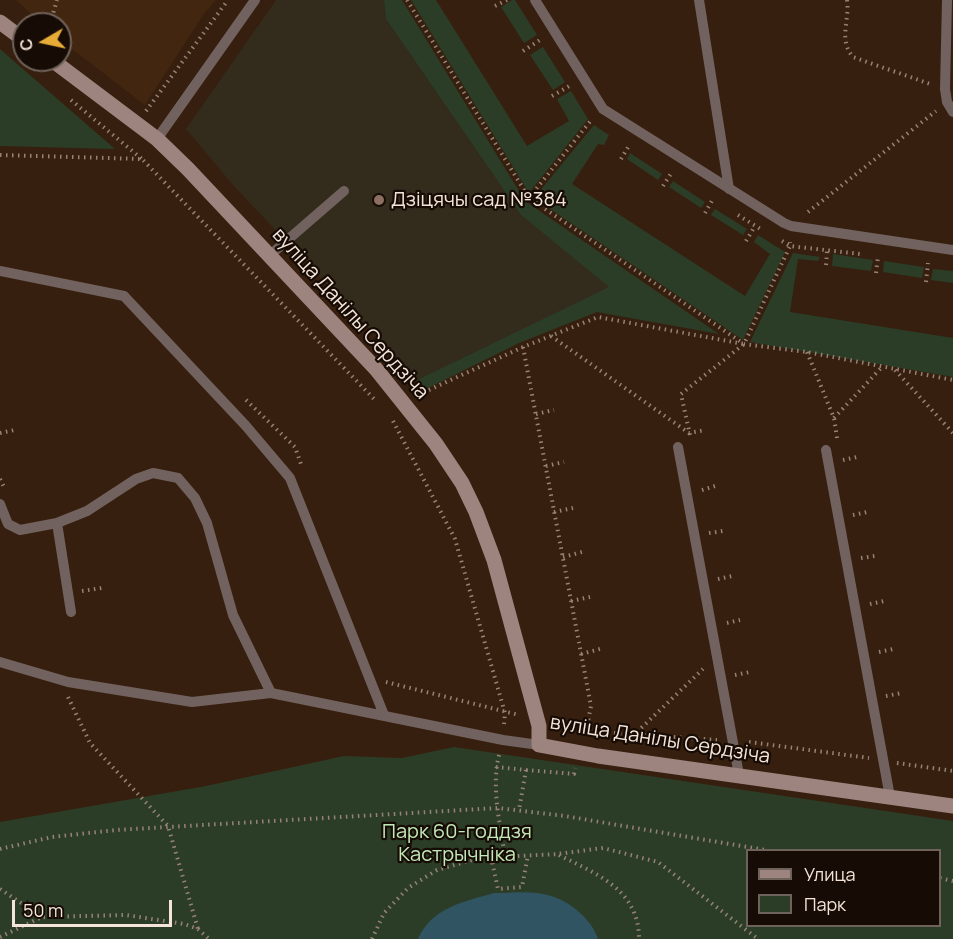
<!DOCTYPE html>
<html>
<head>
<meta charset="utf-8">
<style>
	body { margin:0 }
	#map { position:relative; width:953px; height:939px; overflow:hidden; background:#361f0e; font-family:Manrope,sans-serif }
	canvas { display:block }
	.legend { position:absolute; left:746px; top:849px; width:195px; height:78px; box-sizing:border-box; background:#160c05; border:2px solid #6f625a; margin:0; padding:8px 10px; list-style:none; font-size:18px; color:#f4e4d9 }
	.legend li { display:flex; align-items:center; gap:12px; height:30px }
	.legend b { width:30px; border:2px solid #6f625a }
	.north { position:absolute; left:12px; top:12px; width:60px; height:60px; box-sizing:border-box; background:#160c05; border:2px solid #6f625a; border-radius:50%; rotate:261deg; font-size:16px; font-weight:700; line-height:24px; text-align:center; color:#f4e4d9 }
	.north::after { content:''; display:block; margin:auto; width:21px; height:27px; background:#e7ac37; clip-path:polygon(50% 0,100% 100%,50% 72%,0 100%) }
	.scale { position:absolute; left:12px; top:900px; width:160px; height:27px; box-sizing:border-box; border:3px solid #f4e4d9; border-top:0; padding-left:8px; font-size:18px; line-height:21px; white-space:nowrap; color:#f4e4d9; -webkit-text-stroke:4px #160c05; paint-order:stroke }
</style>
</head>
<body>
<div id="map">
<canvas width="953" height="939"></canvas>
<ul class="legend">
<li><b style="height:8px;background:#9d847f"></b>Улица</li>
<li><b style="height:16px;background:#2c3d27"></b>Парк</li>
</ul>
<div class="north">С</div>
<div class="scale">50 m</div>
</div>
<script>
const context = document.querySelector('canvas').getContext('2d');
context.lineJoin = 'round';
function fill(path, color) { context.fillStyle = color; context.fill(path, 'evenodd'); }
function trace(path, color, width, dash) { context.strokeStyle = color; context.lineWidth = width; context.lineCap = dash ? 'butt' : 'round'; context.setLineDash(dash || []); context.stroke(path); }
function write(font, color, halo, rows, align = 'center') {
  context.font = font + ' Manrope,sans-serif'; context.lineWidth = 4.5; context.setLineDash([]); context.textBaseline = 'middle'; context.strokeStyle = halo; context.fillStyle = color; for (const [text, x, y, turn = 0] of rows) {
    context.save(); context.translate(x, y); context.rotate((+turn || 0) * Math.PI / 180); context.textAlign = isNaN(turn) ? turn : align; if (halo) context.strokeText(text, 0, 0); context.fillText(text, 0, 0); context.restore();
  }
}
fill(new Path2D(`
	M16,0h200l-13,15 -58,90 -85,-65v-16h-18z`), '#432610');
fill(new Path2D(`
	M276,0h108l2,19 135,196 89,72 -193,93 -185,-196 -46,-55z`), '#332b1b');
fill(new Path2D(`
	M384,0h18l123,201 194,133 -122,-22 -78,31 -97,48 -5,-11 192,-93 -88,-72 -135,-196z
	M411,0h25l91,146 42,-25 -12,-22 14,-8 17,28 -59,74z
	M512,0h3l22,35 -13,8 -23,-36z
	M543,47l22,35 -12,8 -23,-35z
	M0,49l115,100 -115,-3z
	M594,125l15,10 -5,10 -6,-1 -26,40 173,112 25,-42 -16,-12 4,-7 27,17 -42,88 -209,-142z
	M630,153l32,21 -4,6 -31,-21z
	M673,181l32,21 -4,6 -32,-21z
	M715,209l32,20 -4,6 -32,-20z
	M793,253l27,4 -2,4 -20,-2 -8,53 163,26v39l-203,-35z
	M833,254l40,6 -2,11 -39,-5z
	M884,261l40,6 -2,11 -39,-6z
	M933,269l20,2v12l-22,-3z
	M454,747l499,74v118h-953v-117l206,-36 138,-30 58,2zM748,850h192v76h-192z`), '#2c3d27');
fill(new Path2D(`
	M494,893c18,0 39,-3 57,3 20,6 41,24 47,43h-180c14,-32 46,-37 76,-46z`), '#315462');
trace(new Path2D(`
	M407,0l122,198 215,146 63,8 146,28
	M847,0c3,20 -9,40 6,57l77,27
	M495,6l12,-6
	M50,24l7,-24
	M523,51l20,-13
	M21,57l15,13
	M552,96l19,-11
	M71,100l71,59
	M146,111l82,-111
	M0,155l142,4 233,241
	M621,159l9,-15
	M663,186l9,-14
	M529,198l63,-79
	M808,212l128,-101
	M705,213l8,-14
	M738,215l24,15
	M746,241l9,-15
	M782,241l8,5 70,8
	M826,265l1,-14
	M876,273l2,-16
	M926,282l2,-19
	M551,336l138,97 16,-3
	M523,347l68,359 -5,26
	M807,352l27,66 3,20
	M895,370l58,63
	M418,395l105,-48 75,-30 146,27
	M246,400l49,47 7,20
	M536,414l18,-4
	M834,418l48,-51
	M393,421l62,118 50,174 -1,11
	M0,433l15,-3
	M690,435l-9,-41 63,-50 46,-98v-4
	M843,460l14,-3
	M546,466l18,-4
	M0,479l5,10
	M702,490l13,-4
	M554,512l19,-4
	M853,515l14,-3
	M709,533l14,-2
	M563,557l19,-5
	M861,558l14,-2
	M718,579l14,-3
	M82,591l20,-3
	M571,601l19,-4
	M870,604l14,-3
	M727,623l13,-3
	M879,652l14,-3
	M581,654l19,-5
	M735,675l15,-3
	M386,682l133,33
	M886,696l16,-3
	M68,697l22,46 78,83 30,103
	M555,723l31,8 131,9
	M637,732l66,-63
	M749,742l120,16
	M499,755c-8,32 1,69 6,101
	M897,763l56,8
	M496,767l30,3 -7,40
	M526,770l48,4 1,-6
	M0,849l52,-12 64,-7 382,-22 67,8 200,34
	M559,855c37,19 80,34 80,84
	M491,857l7,32 24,-2 6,-32
	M940,878l13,3
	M0,889l42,28
	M0,937l42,-20 84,-2 58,9 14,5 11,10
	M372,939l12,-26 24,-25 29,-18 42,-12 79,-4 45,-6 55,14 100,77`), '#978375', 4, [1.5, 4.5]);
trace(new Path2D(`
	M535,0l68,109 181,114 7,3 162,24
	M699,0l30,189
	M947,0l-2,89 2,13 6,10
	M157,139l98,-139
	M269,256l75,-65
	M0,271l124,25 122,130 44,52 94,237
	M678,447l61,328
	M826,450l64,347
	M0,504l8,20 12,6 37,-7 30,-12 49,-32 17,-6 25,5 17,20 12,25 26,92 38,78
	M57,523l14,89
	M0,662l68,20 124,20 79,-9 232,47 36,5`), '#72625f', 10);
trace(new Path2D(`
	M0,22l24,18
	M52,60l105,79 31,30 188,200 60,75 26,39 14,29 18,48 45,166v19l59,11 355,50`), '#9d847f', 15);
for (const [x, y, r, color] of [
	[379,200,6,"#8d6e63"]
]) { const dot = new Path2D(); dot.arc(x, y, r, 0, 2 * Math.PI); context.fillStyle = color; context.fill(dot); trace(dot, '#160c05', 2); }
write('20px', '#f4e4d9', '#160c05', [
	["Дзіцячы сад №384",391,200]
], 'left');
write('20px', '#f4e4d9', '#160c05', [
	["вуліца Данілы Сердзіча",350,314,48],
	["вуліца Данілы Сердзіча",660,740,9]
]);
write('20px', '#c2e9b8', '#160c05', [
	["Парк 60-годдзя",457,832],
	["Кастрычніка",457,855]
]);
</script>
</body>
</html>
